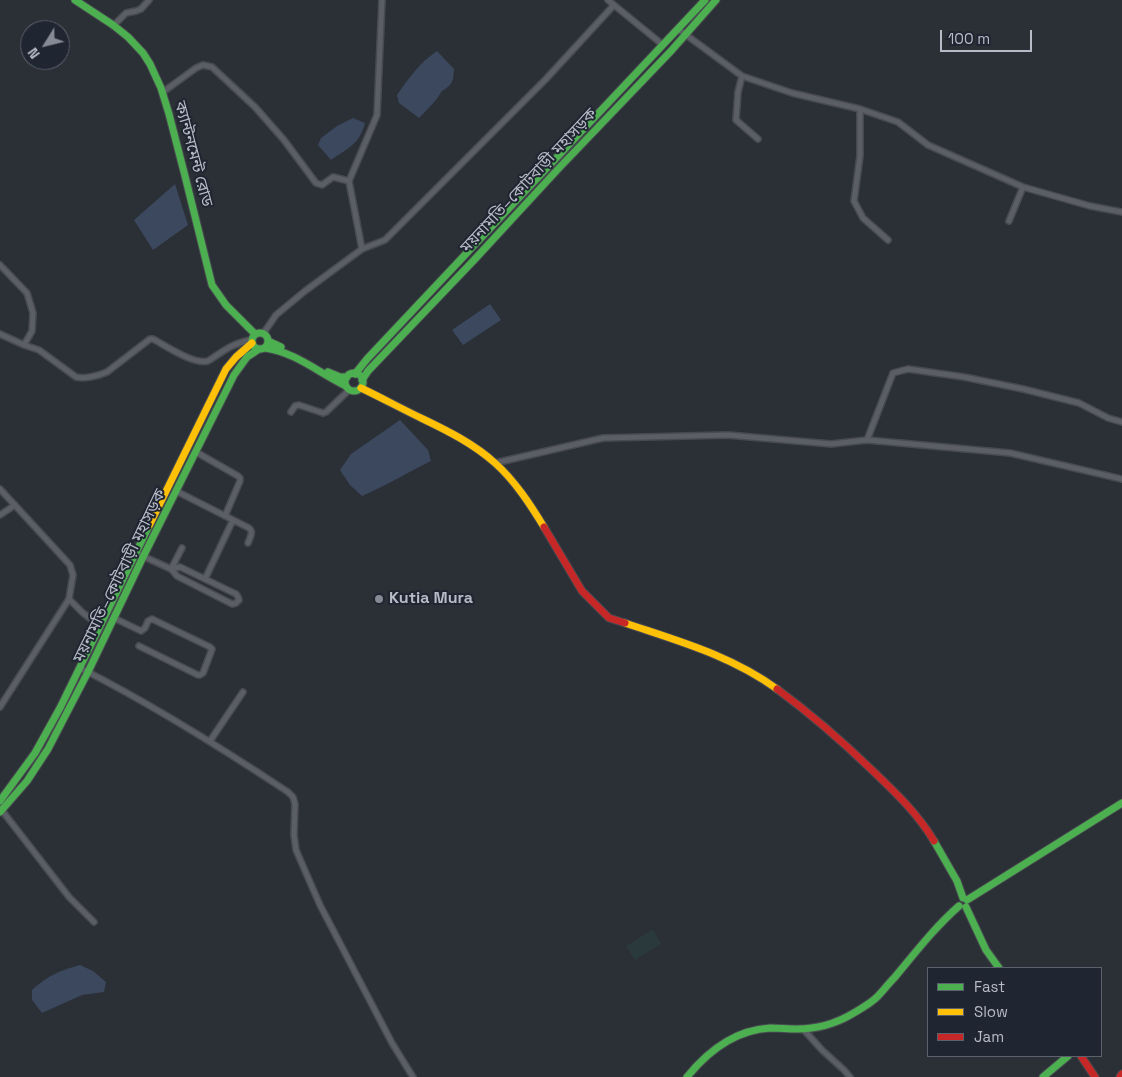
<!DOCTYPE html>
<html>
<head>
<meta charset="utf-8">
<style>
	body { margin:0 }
	#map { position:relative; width:1122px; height:1077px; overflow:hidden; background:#2b2f36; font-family:"Space Grotesk",sans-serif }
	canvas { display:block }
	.legend { position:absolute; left:927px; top:967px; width:175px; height:90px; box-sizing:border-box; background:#1f2531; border:1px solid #5b616d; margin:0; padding:6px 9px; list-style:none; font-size:15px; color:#b6bbc7 }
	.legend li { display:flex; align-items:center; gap:10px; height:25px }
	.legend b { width:25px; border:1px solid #5b616d }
	.north { position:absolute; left:20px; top:20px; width:50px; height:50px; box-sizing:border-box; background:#1f2531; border:1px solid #5b616d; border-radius:50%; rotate:234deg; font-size:14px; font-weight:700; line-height:20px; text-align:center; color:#b6bbc7 }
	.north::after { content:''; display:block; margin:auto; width:18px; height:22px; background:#858a94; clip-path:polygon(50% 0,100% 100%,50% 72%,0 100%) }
	.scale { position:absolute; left:940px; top:30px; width:92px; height:22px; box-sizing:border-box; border:2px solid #b6bbc7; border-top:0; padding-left:6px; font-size:15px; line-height:18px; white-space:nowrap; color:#b6bbc7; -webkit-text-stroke:4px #1f2531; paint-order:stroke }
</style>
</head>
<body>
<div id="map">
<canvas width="1122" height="1077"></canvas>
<ul class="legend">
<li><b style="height:6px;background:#4caf50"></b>Fast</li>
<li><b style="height:6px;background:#ffc107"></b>Slow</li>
<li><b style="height:6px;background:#c62828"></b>Jam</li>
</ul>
<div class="north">N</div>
<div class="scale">100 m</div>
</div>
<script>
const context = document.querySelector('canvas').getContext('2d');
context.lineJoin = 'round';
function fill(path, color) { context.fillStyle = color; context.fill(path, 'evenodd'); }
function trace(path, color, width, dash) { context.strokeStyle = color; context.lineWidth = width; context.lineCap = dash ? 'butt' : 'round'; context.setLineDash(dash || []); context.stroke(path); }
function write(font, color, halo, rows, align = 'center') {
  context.font = font + ' "Space Grotesk","Noto Sans Bengali",sans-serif'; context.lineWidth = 4; context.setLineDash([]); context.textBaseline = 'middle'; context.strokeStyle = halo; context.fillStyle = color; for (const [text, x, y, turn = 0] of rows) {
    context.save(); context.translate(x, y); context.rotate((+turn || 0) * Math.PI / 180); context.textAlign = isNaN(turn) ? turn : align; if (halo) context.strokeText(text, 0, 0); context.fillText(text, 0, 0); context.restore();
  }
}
fill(new Path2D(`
	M653,929l8,15 -26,16 -9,-14z`), '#29393c');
fill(new Path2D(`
	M437,51l17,18c-1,14 -1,15 -13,23 -2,6 -16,20 -22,26l-20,-15 -2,-8c11,-16 23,-33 40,-44z
	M353,118l12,5c-6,22 -17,25 -34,37l-13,-15 3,-7 16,-12z
	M175,184l13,41 -35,25 -19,-30z
	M490,304l11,16 -38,25 -11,-15z
	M400,420l28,30 3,11c-23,11 -45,25 -69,35l-12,-11 -10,-15 11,-16z
	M80,965l13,6 13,11 -2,10 -22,3 -40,18 -10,-13v-10c17,-15 27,-19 48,-25z`), '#3b485e');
const street = new Path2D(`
	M608,0l6,5
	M113,26l13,-13 10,-2 5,-2 8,-9
	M678,29l64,47 50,17 68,16 38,13 30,23 95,42 67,19 32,6
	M742,76l-4,16 -2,28 22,19
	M163,92l33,-24 7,-3 9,2 43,40 29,33 32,43 6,2 11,-8 16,4
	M860,109v47l-6,45 9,17 25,22
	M1009,221l14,-34
	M362,249l23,-9 161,-161 68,-74 49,40
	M0,265l27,28 6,20 -1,18 -8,14
	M0,334l24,11 15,5 37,27c9,2 22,-1 31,-5l43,-33h3c13,7 41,26 55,22 14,-9 26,-19 44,-21
	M263,334l13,-19 29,-24 57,-42 -13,-68 28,-66 5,-115
	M291,412l4,-6 4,-1 24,8 3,-1 23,-22
	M867,440l26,-67 15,-4 56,8 59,12 56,14 29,15 14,4
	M196,452l42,24 2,2v3l-15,35
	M495,463l108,-25 125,-3 103,9 36,-4 143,13 112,26
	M0,489l70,76 3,10 -4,24 -69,108
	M176,491l73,37c5,4 1,9 -1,15
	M0,515l15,-10
	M136,553l35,16 6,7 55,28 4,-1 3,-3 -1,-3 -2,-3 -56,-27 -9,2
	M171,569l11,-21
	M205,579l28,-59
	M69,599l14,14 17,13
	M114,618l27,13 4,-3 3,-7 4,-2 58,28 2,2 -1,3 -8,21 -3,2h-2l-59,-29
	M80,668c72,36 140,79 208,124l5,5 2,7 -1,31 2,15 24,55 72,138 21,34
	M210,741l33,-49
	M0,808l69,89 25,25
	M803,1029l19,21 22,20 6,7`);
const fast = new Path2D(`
	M75,0l38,25 15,12 15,16 7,11 11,24 8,26 16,62 27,109 14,20 29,29
	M252 341a8 8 0 1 1 16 0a8 8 0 1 1-16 0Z
	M268,341l13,6
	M265,348c30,4 54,25 81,38
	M328,372l12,5h7
	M345 382a9 9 0 1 1 18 0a9 9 0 1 1-18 0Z
	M355,374l12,-15 338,-359
	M362,380l6,-9 107,-112 84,-91 112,-117 45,-51
	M0,801l35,-48 25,-45 89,-182
	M0,812l27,-31 21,-32 40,-77 55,-115 91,-182 13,-18 12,-8
	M934,841l23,40 6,17
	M967,900l155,-97
	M966,907l20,43 13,18
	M687,1077c21,-26 49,-47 83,-49 9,0 18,1 27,1 20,0 38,-5 55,-15 8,-5 18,-10 25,-17 6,-6 12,-14 18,-20 20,-24 40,-50 64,-71
	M1043,1077l25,-21`);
const slow = new Path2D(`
	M361,388c21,10 41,21 62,31 25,12 51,25 72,44 20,18 35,41 49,64
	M149,526l77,-157 10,-12 16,-14
	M625,623c53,18 105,32 152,66`);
const jam = new Path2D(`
	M544,527l38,64 27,27 16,5
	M777,689c34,25 66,53 96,82 23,22 45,43 61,70
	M1081,1056l14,21
	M1120,1077l2,-3`);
trace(street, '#474a4f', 8);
trace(fast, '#474a4f', 9);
trace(slow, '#474a4f', 9);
trace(jam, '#474a4f', 9);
trace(street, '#5b5e65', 5);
trace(fast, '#4caf50', 7);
trace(slow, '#ffc107', 7);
trace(jam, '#c62828', 7);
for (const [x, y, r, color] of [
	[379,599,5,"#858a94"]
]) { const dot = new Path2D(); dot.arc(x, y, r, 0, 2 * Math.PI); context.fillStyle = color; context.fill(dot); trace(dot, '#1f2531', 2); }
write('16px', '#b6bbc7', '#1f2531', [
	["ক্যান্টনমেন্ট রোড",193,154,75],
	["ময়নামতি–কোটবাড়ী মহাসড়ক",529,181,-47],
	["ময়নামতি–কোটবাড়ী মহাসড়ক",120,576,-64]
]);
write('bold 16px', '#b6bbc7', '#1f2531', [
	["Kutia Mura",389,599]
], 'left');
</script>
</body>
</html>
